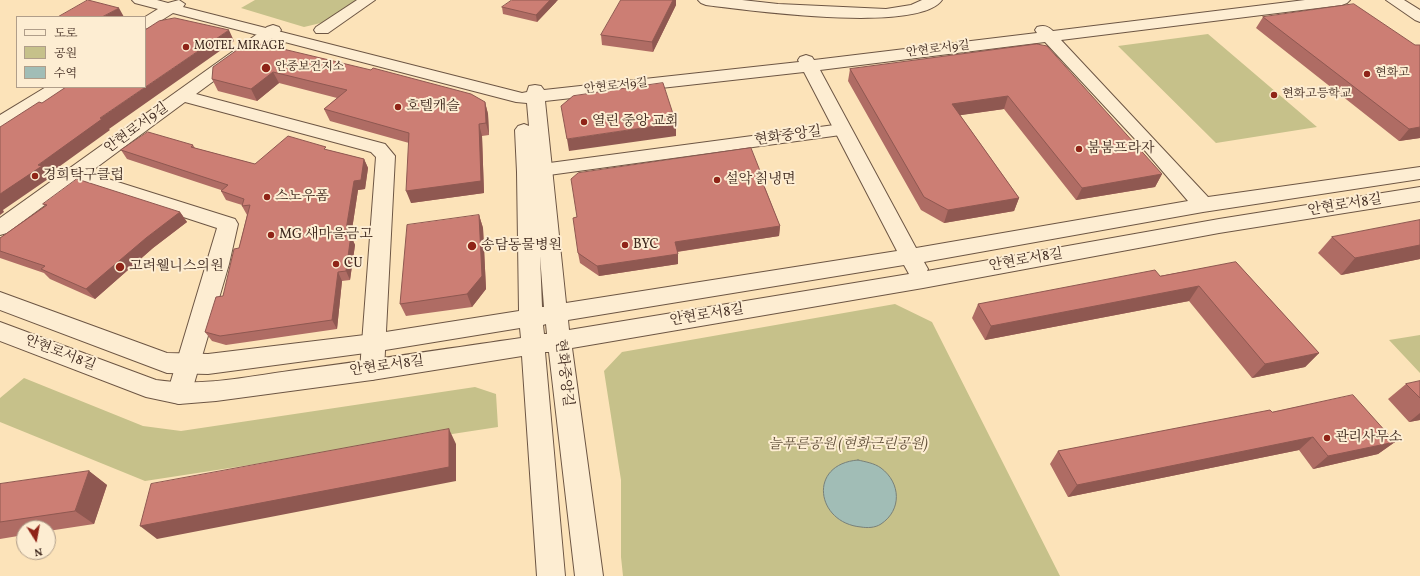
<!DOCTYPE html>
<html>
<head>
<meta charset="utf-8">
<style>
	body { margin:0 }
	#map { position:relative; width:1420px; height:576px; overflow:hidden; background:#fce3b9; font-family:Vollkorn,"Noto Serif KR",serif }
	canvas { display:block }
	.legend { position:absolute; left:16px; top:16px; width:130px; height:72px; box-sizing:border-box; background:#fdedd2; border:1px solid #b09e8a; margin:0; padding:5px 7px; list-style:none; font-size:12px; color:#3d271d }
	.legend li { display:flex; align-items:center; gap:8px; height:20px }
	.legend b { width:20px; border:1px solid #b09e8a }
	.north { position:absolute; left:16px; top:520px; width:40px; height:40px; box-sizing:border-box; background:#fdedd2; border:1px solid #b09e8a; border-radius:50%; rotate:169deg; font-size:11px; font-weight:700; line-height:16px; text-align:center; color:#3d271d }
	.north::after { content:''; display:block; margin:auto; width:14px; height:18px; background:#8f2418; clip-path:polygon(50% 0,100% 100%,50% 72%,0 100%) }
</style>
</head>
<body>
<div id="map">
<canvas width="1420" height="576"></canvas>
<ul class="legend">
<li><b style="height:5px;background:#fdedd2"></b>도로</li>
<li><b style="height:11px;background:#c6c18a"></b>공원</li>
<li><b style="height:11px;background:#a1bdb6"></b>수역</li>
</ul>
<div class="north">N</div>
</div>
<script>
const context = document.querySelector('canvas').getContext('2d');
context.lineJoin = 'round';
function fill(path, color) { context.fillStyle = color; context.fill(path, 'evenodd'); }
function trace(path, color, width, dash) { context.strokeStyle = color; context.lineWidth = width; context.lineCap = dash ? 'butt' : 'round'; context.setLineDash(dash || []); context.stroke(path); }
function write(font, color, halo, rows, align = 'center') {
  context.font = font + ' Vollkorn,"Noto Serif KR",serif'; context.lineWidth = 4; context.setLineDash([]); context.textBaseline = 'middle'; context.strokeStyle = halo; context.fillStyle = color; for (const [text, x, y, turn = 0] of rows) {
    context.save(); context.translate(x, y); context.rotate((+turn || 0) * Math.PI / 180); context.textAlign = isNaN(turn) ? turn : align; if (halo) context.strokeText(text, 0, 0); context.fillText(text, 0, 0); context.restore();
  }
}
fill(new Path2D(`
	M255,0h103l-33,22 -21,5 -63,-19z
	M1208,34l109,93 -101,16 -98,-97z
	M895,304l37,18 128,254h-437l-2,-19v-77l-17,-109 18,-19z
	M1420,335v38l-31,-33z
	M24,378l119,48 38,5 294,-44 21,7 2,33 -353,54 -145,-59v-24z`), '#c6c18a');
const water = new Path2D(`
	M858,460c8,2 16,3 23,8 20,15 21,42 0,56 -6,4 -14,4 -20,3 -45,-4 -54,-63 -3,-67z`);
fill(water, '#a1bdb6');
trace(water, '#798179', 1);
const minor = new Path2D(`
	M357,0h18l-47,33h-12l-2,-3 2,-3z
	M698,0h44l36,4 108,5 25,-4 11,-5h20c-24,34 -195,10 -236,5l-5,-2z
	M273,25l6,2 2,3 -2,3 -83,61 189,50 10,12 -11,214 -4,7 -8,3 -8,-3 -4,-7 16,-213 -5,-5 -186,-50 -96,71 146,46 3,5 -9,40 -38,130 -3,7 -9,3 -9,-3 -3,-7 50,-166 -141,-46 -69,51 -7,2v-17l267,-191z
	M842,124l6,2 3,4 -3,4 -321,44 -7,-2 -3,-4 3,-4 7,-2z`);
const tertiary = new Path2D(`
	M132,0h25l11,3 11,-3 6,4 -2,3 339,86 5,-1 2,-6 6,-1 6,1 3,4 255,-28 -1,-2 2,-3 6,-2 6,2 2,3 223,-27 -2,-3 2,-3c7,-2 11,-1 16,4l252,-31h45l-3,3 -5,2 -281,35 147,157 212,-30v12l-217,33 -279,50 4,7 -1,2 292,-52 201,-32v14l-201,32 -296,55 -351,60 31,228h-28l-26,-224h-4l20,224h-28l-15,-220 -150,24 -156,21 -37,3 -33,-7 -146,-56v-19l156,58c44,7 89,-3 133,-9 77,-10 155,-22 232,-33l-1,-10 -147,24 -165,22 -41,-1 -167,-63v-18l167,61 41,1 165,-20 146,-23 -2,-139 -2,-42 3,-4 6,-2 5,2 -2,-23 -11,-1 -343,-89 -22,14 -6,2v-12l13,-8 -23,-6zM1045,42l90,97 53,62 -272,47 -96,-178zM804,72l93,179 -331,52 -21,-202zM540,256l4,51h-2zM904,265l5,9 -340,56 -1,-10zM546,324l1,10h-3l-1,-9z
	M1386,0h18l16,10v12l-5,-2z
	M46,87h21l-3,4 -58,36 -6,2v-14z`);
trace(minor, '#6d5644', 2);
trace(tertiary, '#6d5644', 2);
fill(minor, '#fdedd2');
fill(tertiary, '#fdedd2');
fill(new Path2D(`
	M621,0h55v5l-23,47 -51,-7 -1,-10z
	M556,2l-19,20 -34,-8 -1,-7z
	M1263,17l152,28 5,93 -21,3 -143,-113z
	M1037,44l125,130 -7,13 -79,13 -72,-91 -44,6 59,83 -5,13 -70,12 -23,-13 -73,-129 2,-12z
	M237,50l248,52 3,12 1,21 -7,1 2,57 -73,10 -2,-60 -79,-22 -6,-12 13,-11 -58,-15 -22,18 -39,-10 -6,-12z
	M193,145l2,3 60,16 73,-14 36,9 4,9 -3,21 -7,1 -7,46 4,9 -5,35 -8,1 -5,48 -111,16 -14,-4 -7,-9 18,-36 16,-48 8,-33 -5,-9v-1l-16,-5 -5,-9v-1l-94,-31 -6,-9z
	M764,185l16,41 -1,10 -102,16 1,12 -79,12 -19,-13 -2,-10z
	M43,204l137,8 7,10 -34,26 -58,51 -45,-20 -6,-6 -44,-15v-20l45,-32z
	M479,215l4,13 3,61 -14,18 -66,9 -6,-12z
	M1420,220v39l-79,16 -23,-22 14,-16z
	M1236,262l83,91 -14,14 -53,11 -63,-77 -204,39 -13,-22 6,-14 182,-28z
	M1420,381v39l-11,2 -21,-23 18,-15z
	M1272,412l123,30 -17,12 -65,15 -14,-19 -231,47 -18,-33 8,-13z
	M89,471l18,14 -13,39 -46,7v-3h-24v7l-24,4v-55z`), '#af6c64');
fill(new Path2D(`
	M550,0h8l-21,22 -1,-7z
	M673,0h3v5l-23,47 -1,-10z
	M119,8l5,9h-22z
	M229,30l5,11 -125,88 1,1 -61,44 2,3 -48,33 1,2 -4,3v-21l38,-29 62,-47z
	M273,72l6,11 -22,18 -6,-12z
	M1008,96l-4,13 -56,8 4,-13z
	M485,102l3,12 1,21 -3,-12z
	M676,123v13l-107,15 -2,-12z
	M479,124l3,12 2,57 -73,10 -5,-12z
	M1420,127v11l-21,3 10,-12z
	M364,159l4,9 -3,21 -7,1 -7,46 4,9 -5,35 -4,-9 -1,-35 9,-55z
	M1162,174l-7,13 -79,13 6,-12z
	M1019,198l-5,13 -70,12 4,-13z
	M180,212l7,10 -34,26 -58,51 -9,-10 60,-51z
	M479,215l4,13 3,61 -14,18 -5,-13z
	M780,226l-1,10 -104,16v-10z
	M1420,245v14l-79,16 14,-17z
	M678,254v10l-79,12 -2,-10z
	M338,272l4,9 -5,48 -5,-9z
	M1199,286l-10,15 -204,39 6,-14z
	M1319,353l-14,14 -53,11 13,-14z
	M1420,413v7l-11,2z
	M449,429l7,15v37l-299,58 -17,-13z
	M1313,437l-14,13 -231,47 9,-12z
	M1395,442l-17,12 -65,15 15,-13z
	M89,471l18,14 -13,39 -19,-13z`), '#8f5851');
const building = new Path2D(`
	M88,0l31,8 -17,9h-44z
	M512,0h38l-14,15 -34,-8z
	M621,0h52l-21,42 -51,-7z
	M1354,4l61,41h5v82l-11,2 -146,-112z
	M175,18l54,12 -129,88 2,1 -64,46 4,1 -42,28v-67l39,-25 3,1 24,-16h79v-57l14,-9z
	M262,44l109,26 2,-2 98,26 14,8 1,21 -7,1 2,57 -75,10 3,-58 -85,-24 23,-19 -74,-18 -22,17 -39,-10 1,-12 24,-17z
	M1037,44l10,2 115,128 -80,14 -74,-92 -56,8 67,94 -71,12 -24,-13 -74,-128z
	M663,83l13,40 -109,16 -6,-33 12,-10z
	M148,132l45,13 -2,2 64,17 33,-28 38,11 -2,2 40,10 -3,21 -7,1 -9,55 6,-1 -5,36 -8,1 -6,48 -112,16 -15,-4 11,-35 7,-1 11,-47 5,-1 11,-43 -8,1 2,-7 -23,-8 7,-6 -107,-35z
	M751,148l13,33h-2l18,45 -105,16 3,12 -81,12 -19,-13 -5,-35 4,-1 -6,-38 7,-6z
	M77,179l103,33 -34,26 -60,51 -45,-20 4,-3 -45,-15v-13l47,-33 -4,-1z
	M479,215l3,61 -15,18 -67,10 7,-79z
	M1420,220v25l-65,13 -23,-21z
	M1236,262l83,91 -54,11 -66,-78 -208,40 -13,-22 177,-34 5,6z
	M1420,381v17l-14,-14z
	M1353,395l42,47 -67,14 -15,-19 -236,48 -19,-34 212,-41 2,2z
	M449,429v38l-309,59 11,-42z
	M89,471l-14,40 -75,11v-38z`);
fill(building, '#cc7e74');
trace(building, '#8f5851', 1);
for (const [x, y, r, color] of [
	[186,47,4,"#8f2418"],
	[266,68,5,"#8f2418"],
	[1367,74,4,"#8f2418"],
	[1274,95,4,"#8f2418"],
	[398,107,4,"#8f2418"],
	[584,122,4,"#8f2418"],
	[1079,149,4,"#8f2418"],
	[35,176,4,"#8f2418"],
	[717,180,4,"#8f2418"],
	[267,197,4,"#8f2418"],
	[271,235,4,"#8f2418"],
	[625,245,4,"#8f2418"],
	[472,246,5,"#8f2418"],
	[336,264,4,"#8f2418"],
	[120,267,5,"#8f2418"],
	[1327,438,4,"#8f2418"]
]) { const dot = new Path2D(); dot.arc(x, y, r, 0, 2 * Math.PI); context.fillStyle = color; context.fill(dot); trace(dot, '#fdedd2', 1.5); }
write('12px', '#3d271d', '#fdedd2', [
	["MOTEL MIRAGE",194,47],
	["안중보건지소",275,68],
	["현화고",1375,74],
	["현화고등학교",1282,95]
], 'left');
write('12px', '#3d271d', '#fdedd2', [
	["안현로서9길",938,50,-7],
	["안현로서9길",616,87,-6]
]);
write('14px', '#3d271d', '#fdedd2', [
	["호텔캐슬",406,107],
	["열린 중앙 교회",592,122],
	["붐붐프라자",1087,149],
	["경희탁구클럽",43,176],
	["설악 칡냉면",725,180],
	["스노우폼",275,197],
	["MG 새마을금고",279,235],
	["BYC",633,245],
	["송담동물병원",481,246],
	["CU",344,264],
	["고려웰니스의원",129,267],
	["관리사무소",1335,438]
], 'left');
write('14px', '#3d271d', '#fdedd2', [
	["안현로서9길",137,129,-36],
	["현화중앙길",788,137,-8],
	["안현로서8길",1345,206,-9],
	["안현로서8길",1026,261,-10],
	["안현로서8길",707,316,-9],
	["안현로서8길",60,354,21],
	["안현로서8길",387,367,-8],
	["현화중앙길",563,373,83]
]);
write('italic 14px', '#5f4e38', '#fdedd2', [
	["늘푸른공원 (현화근린공원)",848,445]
]);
</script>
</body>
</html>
